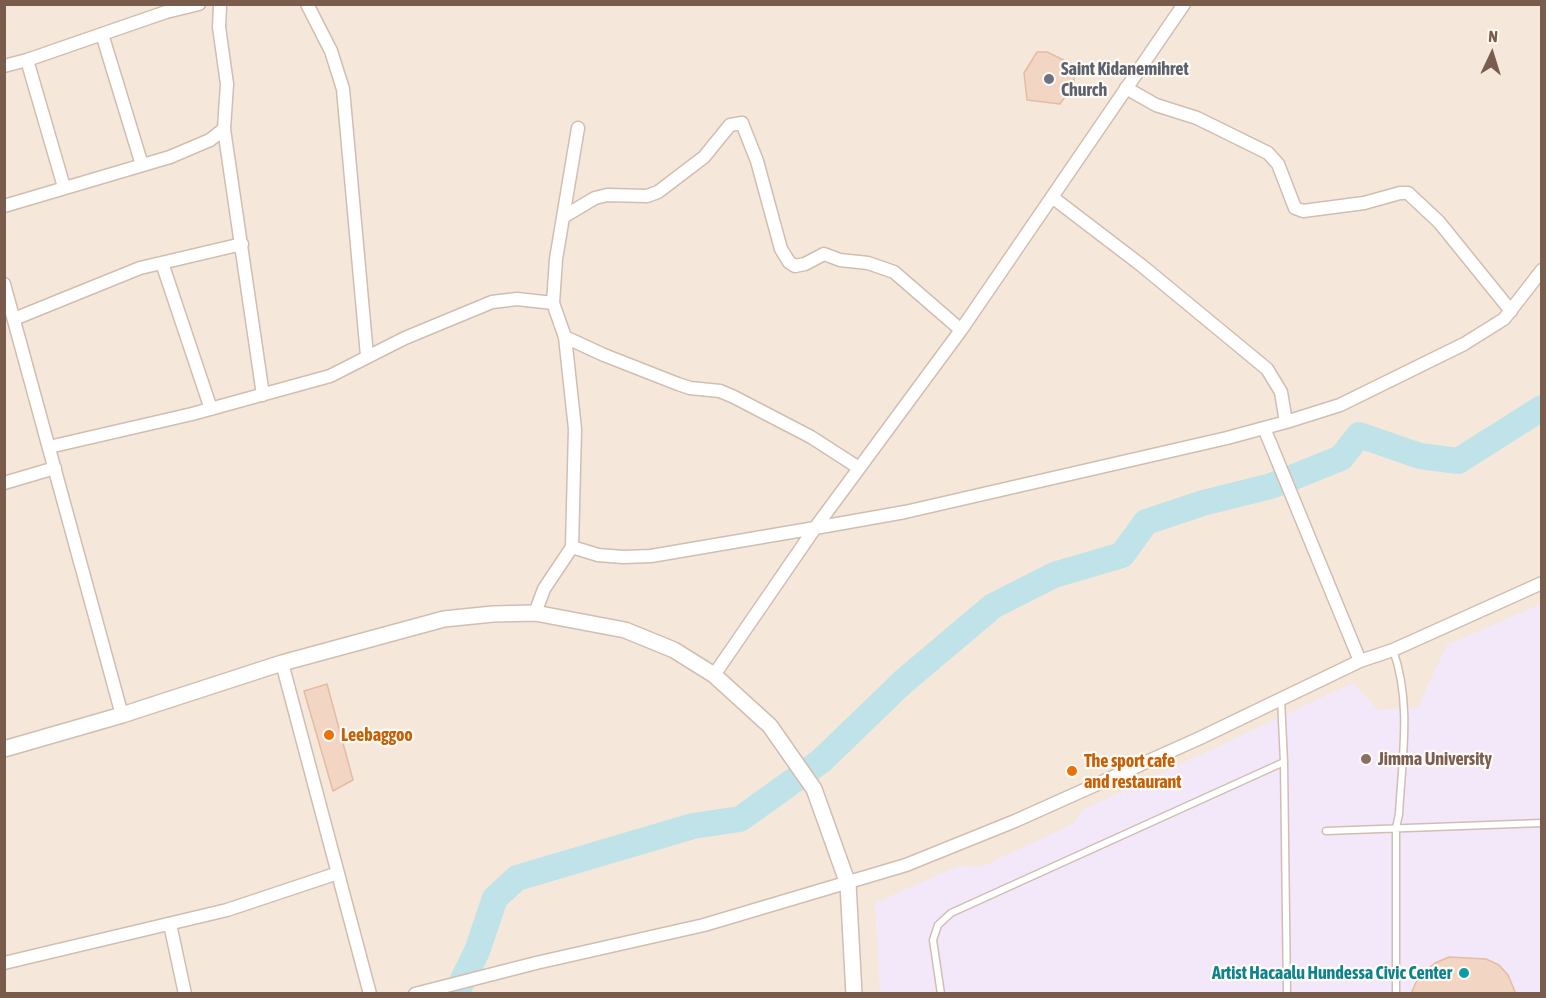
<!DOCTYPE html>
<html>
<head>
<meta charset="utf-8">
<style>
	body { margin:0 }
	#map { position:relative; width:1546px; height:998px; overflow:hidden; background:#fdf6ec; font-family:"Asap Condensed",sans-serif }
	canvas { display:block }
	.frame { position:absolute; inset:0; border:6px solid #7a5c4d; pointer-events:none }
	.north { position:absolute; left:1462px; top:24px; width:60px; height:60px; -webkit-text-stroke:4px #fffaf3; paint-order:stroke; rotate:4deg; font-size:16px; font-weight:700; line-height:24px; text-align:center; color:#7a5c4d }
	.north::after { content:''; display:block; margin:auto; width:21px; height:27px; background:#7a5c4d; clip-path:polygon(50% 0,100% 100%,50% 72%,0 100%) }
</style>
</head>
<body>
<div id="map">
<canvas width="1546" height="998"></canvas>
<div class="frame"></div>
<div class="north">N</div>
</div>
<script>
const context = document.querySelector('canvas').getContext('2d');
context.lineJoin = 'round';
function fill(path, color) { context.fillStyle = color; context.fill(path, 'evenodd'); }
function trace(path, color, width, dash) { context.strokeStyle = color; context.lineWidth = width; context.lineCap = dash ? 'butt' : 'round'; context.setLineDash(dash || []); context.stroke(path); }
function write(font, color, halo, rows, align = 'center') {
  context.font = font + ' "Asap Condensed",sans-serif'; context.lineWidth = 4.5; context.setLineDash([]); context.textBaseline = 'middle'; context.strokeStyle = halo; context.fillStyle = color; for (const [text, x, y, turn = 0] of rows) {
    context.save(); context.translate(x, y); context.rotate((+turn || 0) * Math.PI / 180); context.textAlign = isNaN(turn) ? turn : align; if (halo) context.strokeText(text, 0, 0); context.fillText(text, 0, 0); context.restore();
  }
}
fill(new Path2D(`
	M5,5h1536v988h-1536z`), '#f5e8da');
fill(new Path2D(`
	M1541,604v389h-661l-5,-90 84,-37 22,1 90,-42 14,-16 268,-126 25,27 40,-3 29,-62z`), '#f3e8fa');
trace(new Path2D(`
	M456,994l21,-43 18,-53 22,-20 176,-52 47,-7 81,-58 83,-80 89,-75 61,-31 68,-20 24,-33 57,-19 68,-17 70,-28 18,-23 61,21 38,5 84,-53`), '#bfe3e8', 26);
const building = new Path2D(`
	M1037,52h10l27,13v19l-14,20 -33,-4 -3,-27z
	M327,684l26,96 -20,11 -29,-100z
	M1449,957l37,2 13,6 9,10 8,19h-105l6,-14 7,-8 11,-9z`);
fill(building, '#f3d5c3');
trace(building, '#e6bba3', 1.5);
const service = new Path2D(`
	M1393,650c19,52 9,109 6,164l-3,14v166
	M1281,699l3,63 3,232
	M1326,831l216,-8
	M941,994l-8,-54 5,-15 13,-12 333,-151`);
const minor = new Path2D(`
	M307,4l24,47 12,38 24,267
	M102,34l40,131
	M27,60l37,127
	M4,66l23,-6 139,-48 33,-8
	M1126,88l30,17 41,13 71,35 10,11 17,44 8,3 61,-8 36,-10h8l31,29 72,89
	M224,129l39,266
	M1052,197l89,68 126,104 14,23 5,30
	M4,206l166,-49 40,-17 14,-11 3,-45 -8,-57 1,-21
	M563,217l32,-19 12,-3 40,1 11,-4 46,-35 26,-32 12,-2 15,38 24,88 8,13 6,4 10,-2 19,-10 16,6 28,3 26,9 67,58
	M162,263l49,146
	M4,284l118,431
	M14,319l126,-51 102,-24
	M565,337l39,18 74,29 12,4 30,3 14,6 77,40 48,31
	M1264,428l96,233
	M49,447l143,-33 138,-38 75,-38 87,-36 25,-3 36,4
	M4,483l51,-15
	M572,547l26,8 25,2 28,-1 164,-28 90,-16 322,-74 59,-16 54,-17 124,-61 40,-25 38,-49
	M535,613l9,-24 28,-42 3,-118 -10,-92 -12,-34 3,-44 22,-131
	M282,663l88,331
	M714,675l101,-147 146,-198 223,-326
	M170,924l15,70
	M4,963l223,-53 111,-37
	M415,994l121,-31 168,-38 202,-60 109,-44 185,-83 160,-77 33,-11 149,-67`);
const tertiary = new Path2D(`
	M4,749l118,-34 160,-52 162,-44 49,-5 42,-1 90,17 49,20 40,25 56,51 44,63 34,95 6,110`);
trace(service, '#d1beb0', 9);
trace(minor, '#d1beb0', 15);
trace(tertiary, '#d1beb0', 18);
trace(service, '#fff', 6);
trace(minor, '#fff', 12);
trace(tertiary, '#fff', 15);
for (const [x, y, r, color] of [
	[1049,79,6,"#6b7280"],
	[329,735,6,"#e8710a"],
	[1366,759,6,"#8d6e63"],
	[1072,771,6,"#e8710a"],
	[1464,973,6,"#0f9aa8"]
]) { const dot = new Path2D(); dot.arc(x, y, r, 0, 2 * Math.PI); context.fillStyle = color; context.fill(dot); trace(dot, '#fffaf3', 2); }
write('bold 18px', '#5b616d', '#fffaf3', [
	["Saint Kidanemihret",1061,69],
	["Church",1061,90]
], 'left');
write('bold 18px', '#c56008', '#fffaf3', [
	["Leebaggoo",341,735],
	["The sport cafe",1084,761],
	["and restaurant",1084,782]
], 'left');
write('bold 18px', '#785e54', '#fffaf3', [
	["Jimma University",1378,759]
], 'left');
write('bold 18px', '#0d838f', '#fffaf3', [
	["Artist Hacaalu Hundessa Civic Center",1452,973]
], 'right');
</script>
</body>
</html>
